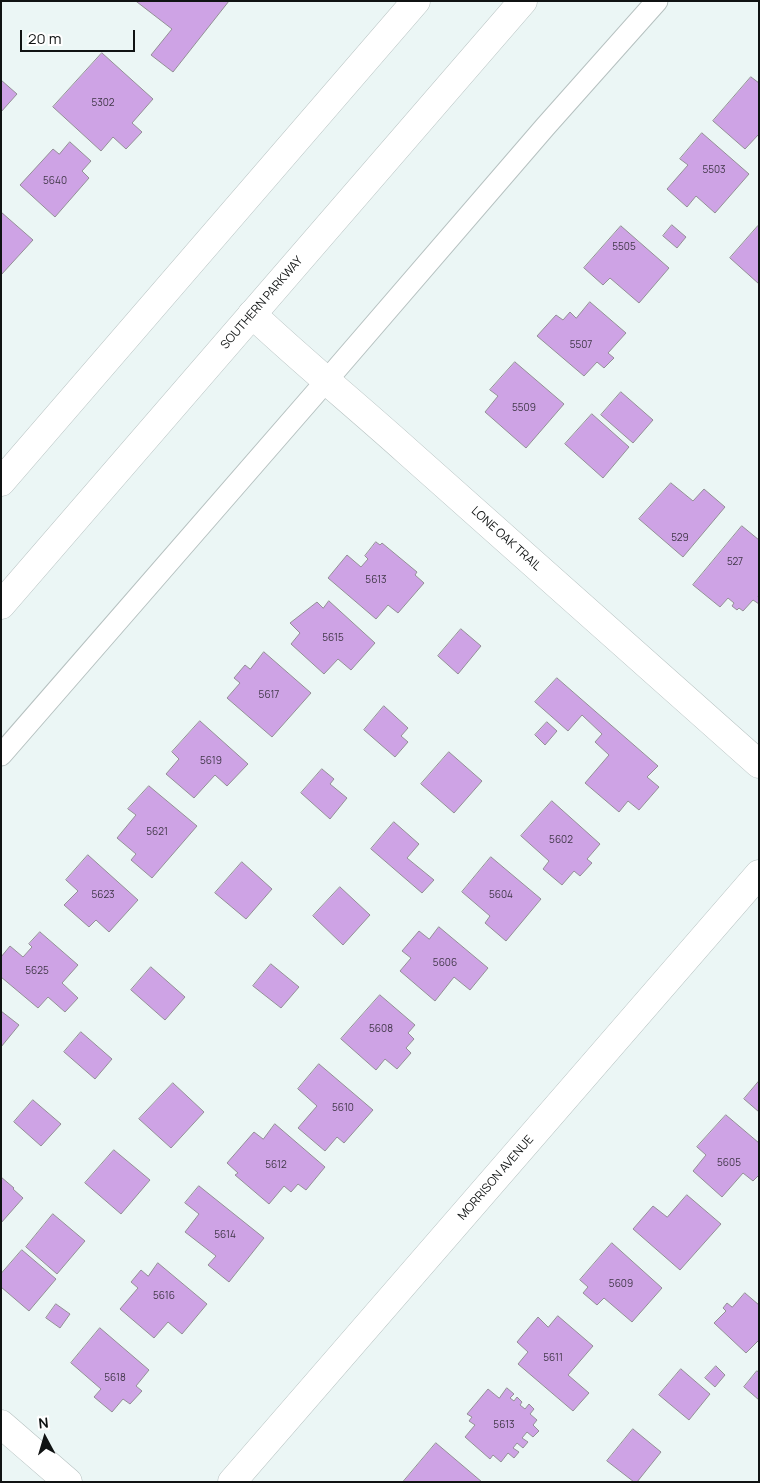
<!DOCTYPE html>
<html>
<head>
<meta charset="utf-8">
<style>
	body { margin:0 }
	#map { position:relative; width:760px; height:1483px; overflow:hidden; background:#ebf6f5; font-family:Manrope,sans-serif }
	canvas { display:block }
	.frame { position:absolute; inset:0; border:2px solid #101313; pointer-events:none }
	.north { position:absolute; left:20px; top:1413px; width:50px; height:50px; -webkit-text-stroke:4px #fff; paint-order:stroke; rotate:354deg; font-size:14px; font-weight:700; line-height:20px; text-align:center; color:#101313 }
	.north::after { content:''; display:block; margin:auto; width:18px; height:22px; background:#101313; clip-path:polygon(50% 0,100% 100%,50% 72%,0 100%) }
	.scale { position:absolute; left:20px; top:30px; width:115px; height:22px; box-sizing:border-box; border:2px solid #101313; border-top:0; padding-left:6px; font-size:15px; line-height:18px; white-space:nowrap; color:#101313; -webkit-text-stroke:4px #fff; paint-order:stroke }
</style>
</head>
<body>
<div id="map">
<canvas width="760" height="1483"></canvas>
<div class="frame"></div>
<div class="north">N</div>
<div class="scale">20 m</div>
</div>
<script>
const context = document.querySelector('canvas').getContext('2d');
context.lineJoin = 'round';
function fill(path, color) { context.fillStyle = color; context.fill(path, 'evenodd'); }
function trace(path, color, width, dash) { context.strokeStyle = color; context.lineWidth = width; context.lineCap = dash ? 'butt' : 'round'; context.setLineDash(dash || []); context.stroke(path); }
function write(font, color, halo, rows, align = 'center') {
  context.font = font + ' Manrope,sans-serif'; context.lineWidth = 4.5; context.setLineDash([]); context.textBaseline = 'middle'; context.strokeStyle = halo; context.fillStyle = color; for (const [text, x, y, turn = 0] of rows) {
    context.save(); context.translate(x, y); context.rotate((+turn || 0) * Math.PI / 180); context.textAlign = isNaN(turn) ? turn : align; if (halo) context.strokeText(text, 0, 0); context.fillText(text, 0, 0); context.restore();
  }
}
const building = new Path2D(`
	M138,1h91l-56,71 -22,-17 21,-26 -35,-27z
	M102,53l51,46 -21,24 10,9 -16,17 -13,-12 -12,14 -48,-44z
	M751,77l8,6v51l-14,15 -32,-28z
	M1,80l16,14 -16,18z
	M702,133l47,41 -34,39 -19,-17 -9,11 -20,-18 21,-24 -8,-6z
	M70,142l21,19 -9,10 7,7 -34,39 -35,-32 33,-36 6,5z
	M1,212l32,28 -32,35z
	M672,225l14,12 -9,11 -14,-12z
	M621,226l48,42 -30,35 -29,-25 -7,7 -19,-17z
	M758,226l1,1v57l-29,-26z
	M590,302l36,31 -18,20 6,5 -10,10 -7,-6 -13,14 -47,-40 19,-21 7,5 7,-8 6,6z
	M515,362l49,42 -38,44 -41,-36 13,-16 -8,-6z
	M621,392l32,28 -20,23 -32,-28z
	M592,414l37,33 -26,31 -38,-34z
	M671,483l22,18 11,-12 21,18 -42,50 -44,-38z
	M742,526l17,14v55l-1,2 1,1v6l-6,-4 -10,11 -4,-3 -2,2 -5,-4 2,-3 -6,-5 -8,9 -27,-22z
	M376,542l4,3 2,-2 35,29 -2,3 9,8 -26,30 -10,-8 -12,14 -48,-41 19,-23 14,12 7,-8 -3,-3z
	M329,601l46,42 -24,27 -13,-11 -14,15 -33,-30 9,-11 -10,-10 27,-21 6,6z
	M461,629l20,17 -23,28 -20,-18z
	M264,652l47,41 -39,44 -45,-39 13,-15 -6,-5 11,-13 5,4z
	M557,678l101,88 -11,11 12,10 -20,23 -11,-9 -9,11 -34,-29 24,-28 -14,-13 7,-8 -20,-19 -14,16 -33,-29z
	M384,706l24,22 -7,8 7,6 -13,15 -31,-27z
	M200,721l48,43 -21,22 -12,-11 -21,23 -28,-24 13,-15 -7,-7z
	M547,722l10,9 -12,14 -10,-10z
	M449,752l33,29 -28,32 -33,-29z
	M322,769l12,10 -4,5 17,14 -17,21 -29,-26z
	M149,786l48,40 -45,52 -21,-18 5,-6 -19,-16 19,-23 -8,-6z
	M552,801l48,43 -13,15 5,4 -12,13 -6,-5 -12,14 -19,-16 6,-8 -28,-25z
	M394,822l25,22 -12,14 27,22 -12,13 -51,-44z
	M88,855l50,45 -29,32 -13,-12 -7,7 -25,-22 14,-14 -12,-11z
	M491,857l50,42 -35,42 -21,-18 5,-7 -28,-24z
	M242,862l30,27 -26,30 -31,-26z
	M340,887l30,28 -27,30 -30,-29z
	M439,927l49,41 -18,22 -16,-13 -19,24 -35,-30 11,-13 -9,-7 17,-20 10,8z
	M40,932l38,33 -16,18 16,15 -13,14 -17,-15 -10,11 -37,-31v-20l9,-11 13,11 9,-10 -3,-3z
	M271,964l28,23 -18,21 -28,-22z
	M151,967l34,30 -20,23 -34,-30z
	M380,995l35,30 -7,8 6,6 -8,9 5,5 -14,16 -12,-10 -9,11 -35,-31z
	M1,1011l18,14 -18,22z
	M81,1032l31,27 -17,20 -31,-27z
	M319,1064l54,46 -29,33 -7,-6 -12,14 -27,-23 19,-22 -19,-17z
	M759,1081v31l-15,-13z
	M173,1083l31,29 -33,36 -32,-29z
	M33,1100l28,24 -20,22 -27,-24z
	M726,1115l33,28v32l-6,6 -10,-8 -21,24 -29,-26 13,-16 -9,-8z
	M275,1124l50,43 -19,23 -8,-6 -7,8 -7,-6 -15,18 -34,-29 3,-2 -11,-10 27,-31 9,7z
	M114,1150l36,30 -29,34 -36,-31z
	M1,1177l13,11 -1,1 10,9 -22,25z
	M199,1186l65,52 -35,44 -21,-17 8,-9 -31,-24 14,-18 -14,-11z
	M687,1195l34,29 -41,46 -47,-41 20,-23 14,11z
	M53,1214l32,27 -28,33 -31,-27z
	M612,1243l50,45 -30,34 -28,-24 -7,7 -14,-12 5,-6 -8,-7z
	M22,1250l34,29 -27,32 -28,-24v-13z
	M158,1263l49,41 -25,30 -14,-12 -14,16 -34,-29 18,-21 -7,-6 10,-12 7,6z
	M745,1293l14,12v35l-13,13 -32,-30 12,-12 -3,-3 4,-5 5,4z
	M56,1304l14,10 -10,14 -14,-10z
	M558,1316l35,30 -25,29 21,18 -16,18 -55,-47 10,-12 -11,-10 21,-25 10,10z
	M100,1328l49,42 -13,16 6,5 -12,13 -7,-5 -11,13 -18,-15 7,-8 -30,-26z
	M716,1366l9,9 -10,12 -10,-9z
	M681,1369l29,25 -21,26 -30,-25z
	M757,1371l2,1v28l-15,-13z
	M507,1388l7,6 -4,4 4,3 3,-4 5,5 -2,3 5,4 4,-5 5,5 -4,5 7,6 -4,5 6,6 -6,6 -6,-5 -5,6 6,4 -5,6 -6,-5 -4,5 6,4 -5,6 -6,-5 -7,9 -8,-7 -3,4 -25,-22 10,-12 -6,-4 3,-4 -5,-3 21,-25 11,9z
	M633,1429l28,23 -24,30h-3l-27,-21z
	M436,1443l46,39h-79z`);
fill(building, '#cea3e5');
trace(building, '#938f96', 1);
const lane = new Path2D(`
	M1,755l326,-375 218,-253 112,-126`);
const street = new Path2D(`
	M252,314c51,48 105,92 156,138 117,104 234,208 351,312
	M1,482l415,-481
	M1,1424l67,58
	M232,1482l527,-608`);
const secondary = new Path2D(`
	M1,605l522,-604`);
trace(lane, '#b6c1c0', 23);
trace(street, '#b6c1c0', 29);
trace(secondary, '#b6c1c0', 29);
trace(lane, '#fff', 21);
trace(street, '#fff', 28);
trace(secondary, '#fff', 28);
write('10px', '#403748', null, [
	["5302",103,103],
	["5503",714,170],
	["5640",55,181],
	["5505",624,247],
	["5507",581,345],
	["5509",524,408],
	["529",680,538],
	["527",735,562],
	["5613",376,580],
	["5615",333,638],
	["5617",269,695],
	["5619",211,761],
	["5621",157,832],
	["5602",561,840],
	["5623",103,895],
	["5604",501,895],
	["5606",445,963],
	["5625",37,971],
	["5608",381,1029],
	["5610",343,1108],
	["5605",729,1163],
	["5612",276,1165],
	["5614",225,1235],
	["5609",621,1284],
	["5616",164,1296],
	["5611",553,1358],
	["5618",115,1378],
	["5613",504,1425]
]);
write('12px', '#101313', '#fff', [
	["SOUTHERN PARKWAY",262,303,-49],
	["LONE OAK TRAIL",506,539,42],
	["MORRISON AVENUE",496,1178,-49]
]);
</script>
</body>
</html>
